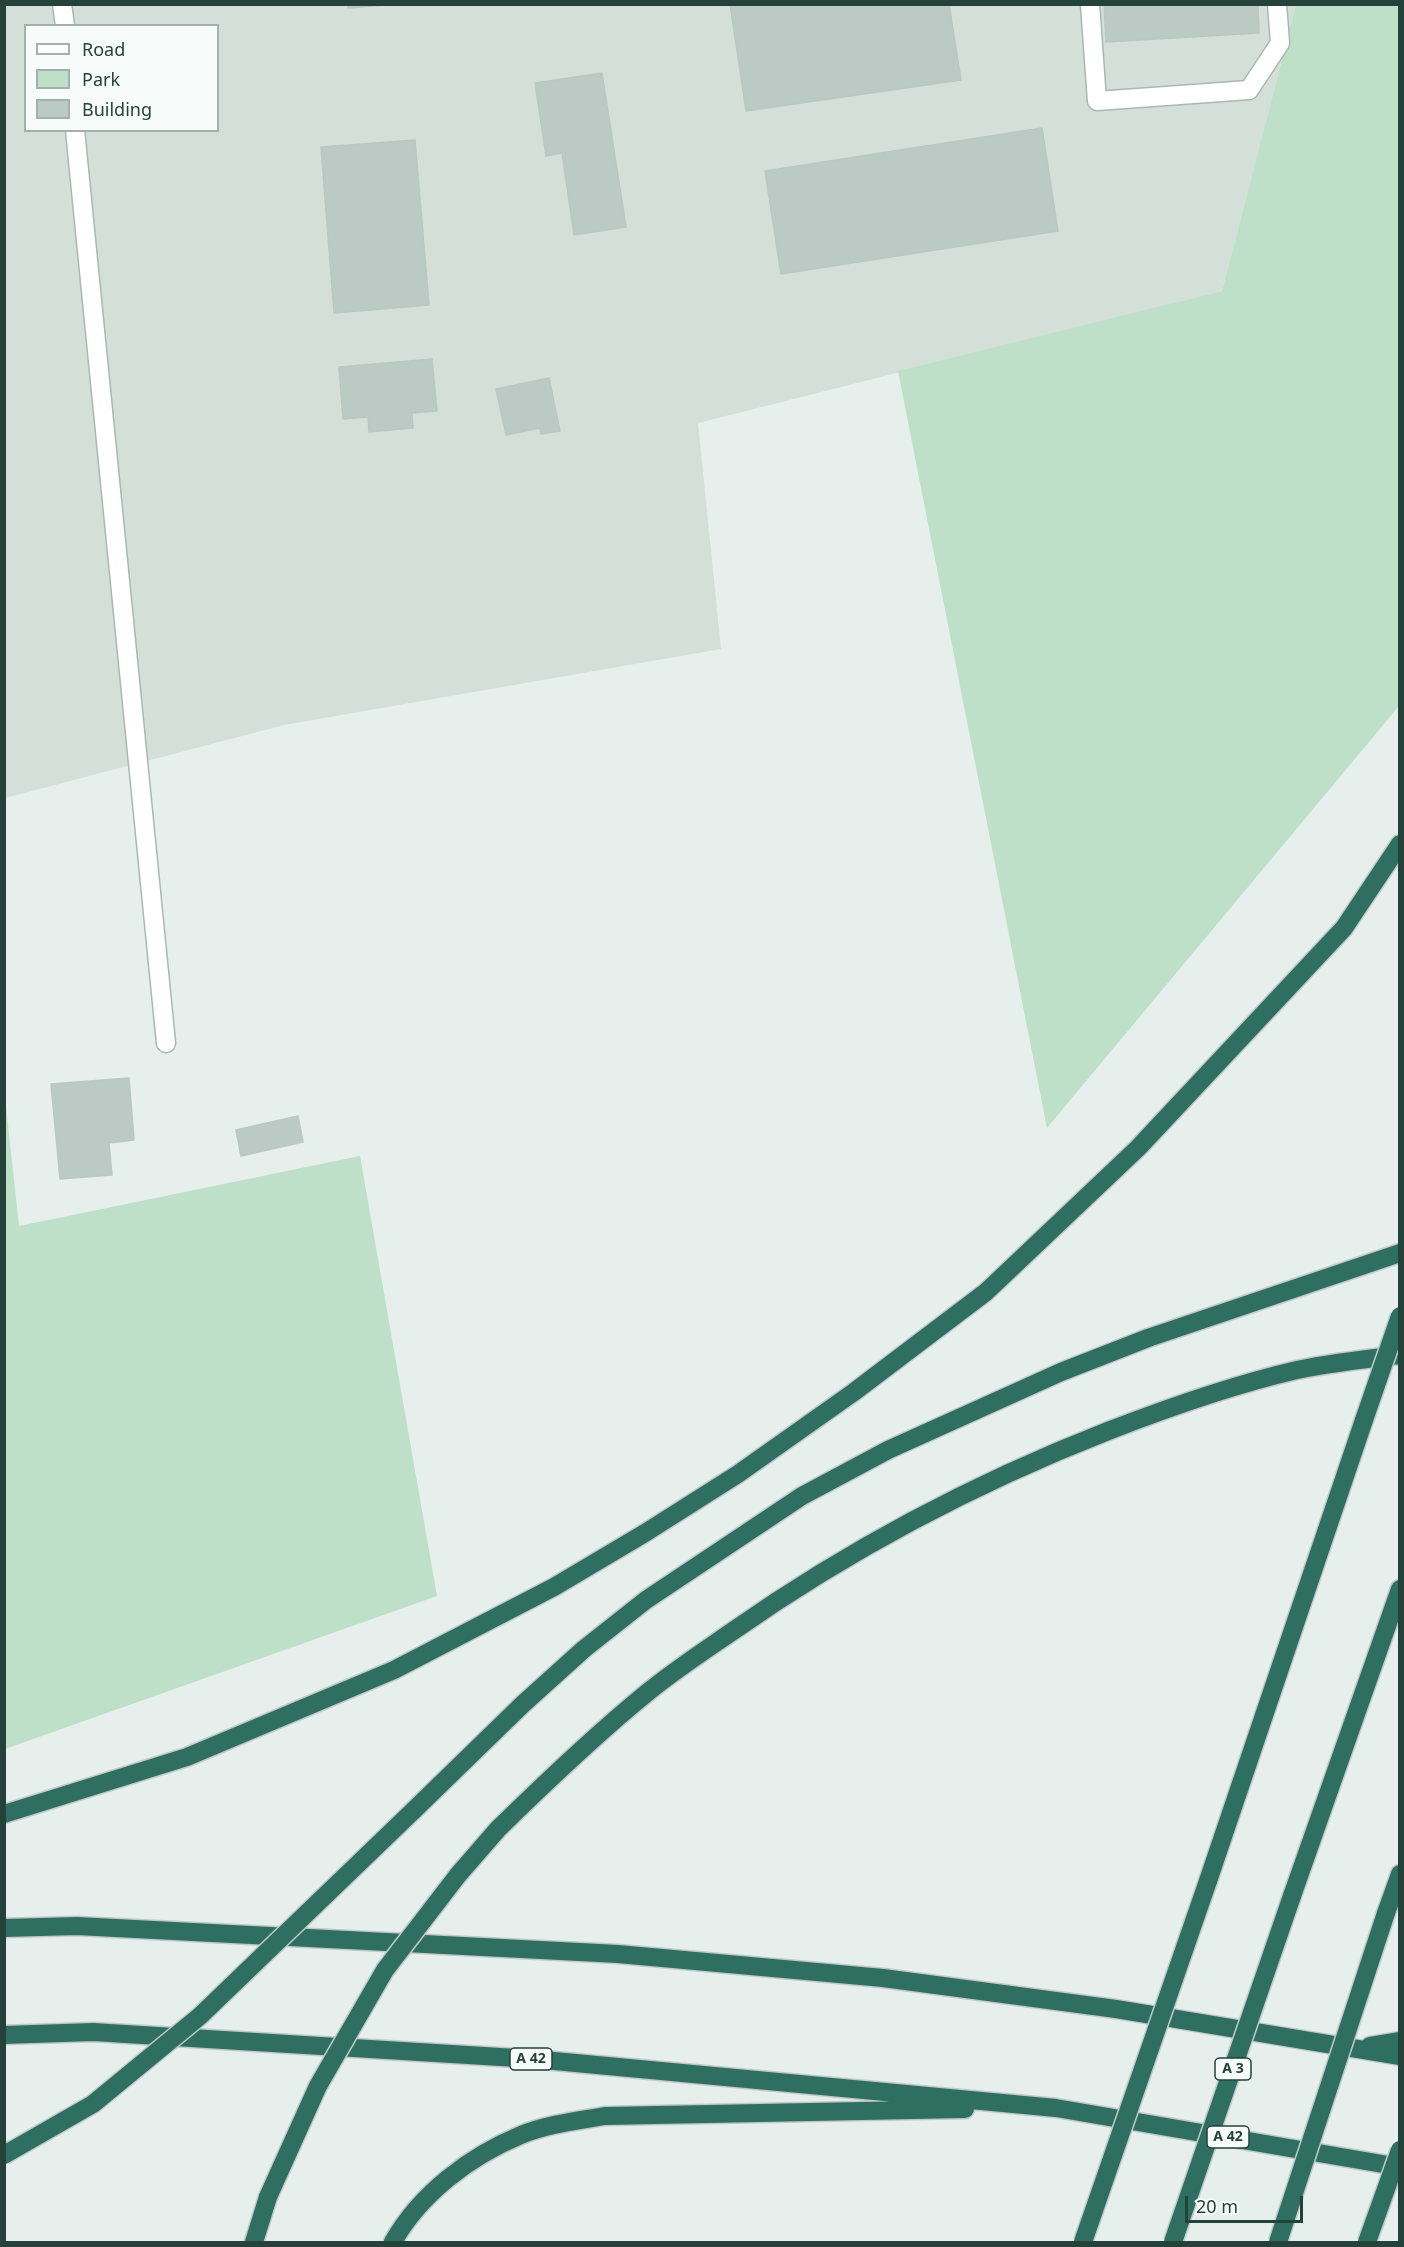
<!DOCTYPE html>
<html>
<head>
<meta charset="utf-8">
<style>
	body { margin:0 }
	#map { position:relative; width:1404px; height:2247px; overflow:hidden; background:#e6efeb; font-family:"Noto Sans",sans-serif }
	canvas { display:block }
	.frame { position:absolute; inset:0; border:6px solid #24423a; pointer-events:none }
	.legend { position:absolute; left:24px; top:24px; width:195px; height:108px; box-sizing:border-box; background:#f7fbf9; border:2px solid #a3b1ad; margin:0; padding:8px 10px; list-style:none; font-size:18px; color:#24423a }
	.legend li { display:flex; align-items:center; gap:12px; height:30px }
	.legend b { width:30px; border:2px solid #a3b1ad }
	.scale { position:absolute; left:1185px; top:2196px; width:118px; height:27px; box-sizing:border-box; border:3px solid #24423a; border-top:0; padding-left:8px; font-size:18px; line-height:21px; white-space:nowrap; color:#24423a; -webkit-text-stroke:4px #f7fbf9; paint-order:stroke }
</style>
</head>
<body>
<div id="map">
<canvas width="1404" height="2247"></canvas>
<div class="frame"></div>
<ul class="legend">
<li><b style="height:8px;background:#fff"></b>Road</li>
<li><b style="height:16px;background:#bfe0c8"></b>Park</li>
<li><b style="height:16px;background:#bbcac4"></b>Building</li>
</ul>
<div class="scale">20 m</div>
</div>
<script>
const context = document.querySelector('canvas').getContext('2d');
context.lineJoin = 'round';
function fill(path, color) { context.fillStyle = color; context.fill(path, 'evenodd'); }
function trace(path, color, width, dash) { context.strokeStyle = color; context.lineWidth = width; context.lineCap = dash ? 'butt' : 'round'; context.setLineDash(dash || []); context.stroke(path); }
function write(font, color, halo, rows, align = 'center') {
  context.font = font + ' "Noto Sans",sans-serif'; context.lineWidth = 6; context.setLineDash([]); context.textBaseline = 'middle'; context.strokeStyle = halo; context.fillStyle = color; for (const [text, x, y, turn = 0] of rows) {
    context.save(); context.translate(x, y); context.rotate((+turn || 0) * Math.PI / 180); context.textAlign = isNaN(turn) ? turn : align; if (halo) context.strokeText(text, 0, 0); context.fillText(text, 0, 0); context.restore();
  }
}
fill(new Path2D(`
	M5,5h1291l-74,286 -524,132 23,226 -437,76 -279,73zM26,26h192v104h-192z`), '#d4dfda');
fill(new Path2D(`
	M1296,5h103v701l-352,422 -149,-757 324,-80z
	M5,1097l14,129 341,-70 77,440 -432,153z`), '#bfe0c8');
const building = new Path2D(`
	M348,4h49l-49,4z
	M730,4h219l12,76 -215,31z
	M1104,4h154l1,29 -153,9z
	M602,73l24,154 -52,8 -12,-82 -16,3 -11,-73z
	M1042,128l16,103 -277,43 -16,-103z
	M415,140l14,165 -95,8 -13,-166z
	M432,359l5,52 -25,2 1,15 -44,4 -1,-15 -25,2 -4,-52z
	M549,378l11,53 -19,3 -1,-6 -34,7 -10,-46z
	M129,1078l5,62 -25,3 3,32 -52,4 -9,-95z
	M298,1116l5,26 -62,14 -5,-26z`);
fill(building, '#bbcac4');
trace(building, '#b8c9c2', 1.5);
const minor = new Path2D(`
	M62,4l3,22
	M1090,4l7,97 152,-11 31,-47 -3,-39
	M75,130l91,913`);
const highway = new Path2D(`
	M413,1811l110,-107 61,-55 62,-49 156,-104 86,-46 173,-78 87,-34 252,-85
	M4,1814l183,-57 207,-87 160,-83 91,-54 93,-59 116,-82 132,-100 152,-144 206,-220 56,-84
	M498,1829c49,-48 97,-94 150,-137 27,-22 56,-41 85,-61 117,-82 242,-148 375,-200 62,-24 124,-46 189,-61 33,-7 68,-11 103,-15
	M1208,1881l156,-461
	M1292,1896l108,-307
	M1386,1913l14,-39
	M4,1928l73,-2 541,28 265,24 233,31 284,47
	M4,2035l89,-3 440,27 523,49 344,59
	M1370,2046l30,-5
	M254,2242l14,-45
	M393,2242c27,-48 77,-86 128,-107 27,-11 56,-14 84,-19l360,-7`);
trace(minor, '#a8b8b2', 21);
trace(highway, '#c2cac8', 21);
trace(minor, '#fff', 18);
trace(highway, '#2f6f62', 18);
const highwayBridge = new Path2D(`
	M1364,1420l36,-104
	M4,2155l89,-51 107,-88 213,-205
	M268,2197l50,-111 67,-116 73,-95 40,-46
	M1083,2242l125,-361
	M1173,2242l119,-346
	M1278,2242l108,-329
	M1367,2242l33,-92`);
trace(highwayBridge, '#c2cac8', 21, []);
trace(highwayBridge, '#2f6f62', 18);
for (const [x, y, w] of [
	[531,2059,42],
	[1233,2069,36],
	[1228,2137,42]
]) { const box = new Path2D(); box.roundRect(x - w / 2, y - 11, w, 22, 4.5); context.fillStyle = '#f7fbf9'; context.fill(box); trace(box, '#24423a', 1.5); }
write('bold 14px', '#24423a', null, [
	["A 42",531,2059],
	["A 3",1233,2069],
	["A 42",1228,2137]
]);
</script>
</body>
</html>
